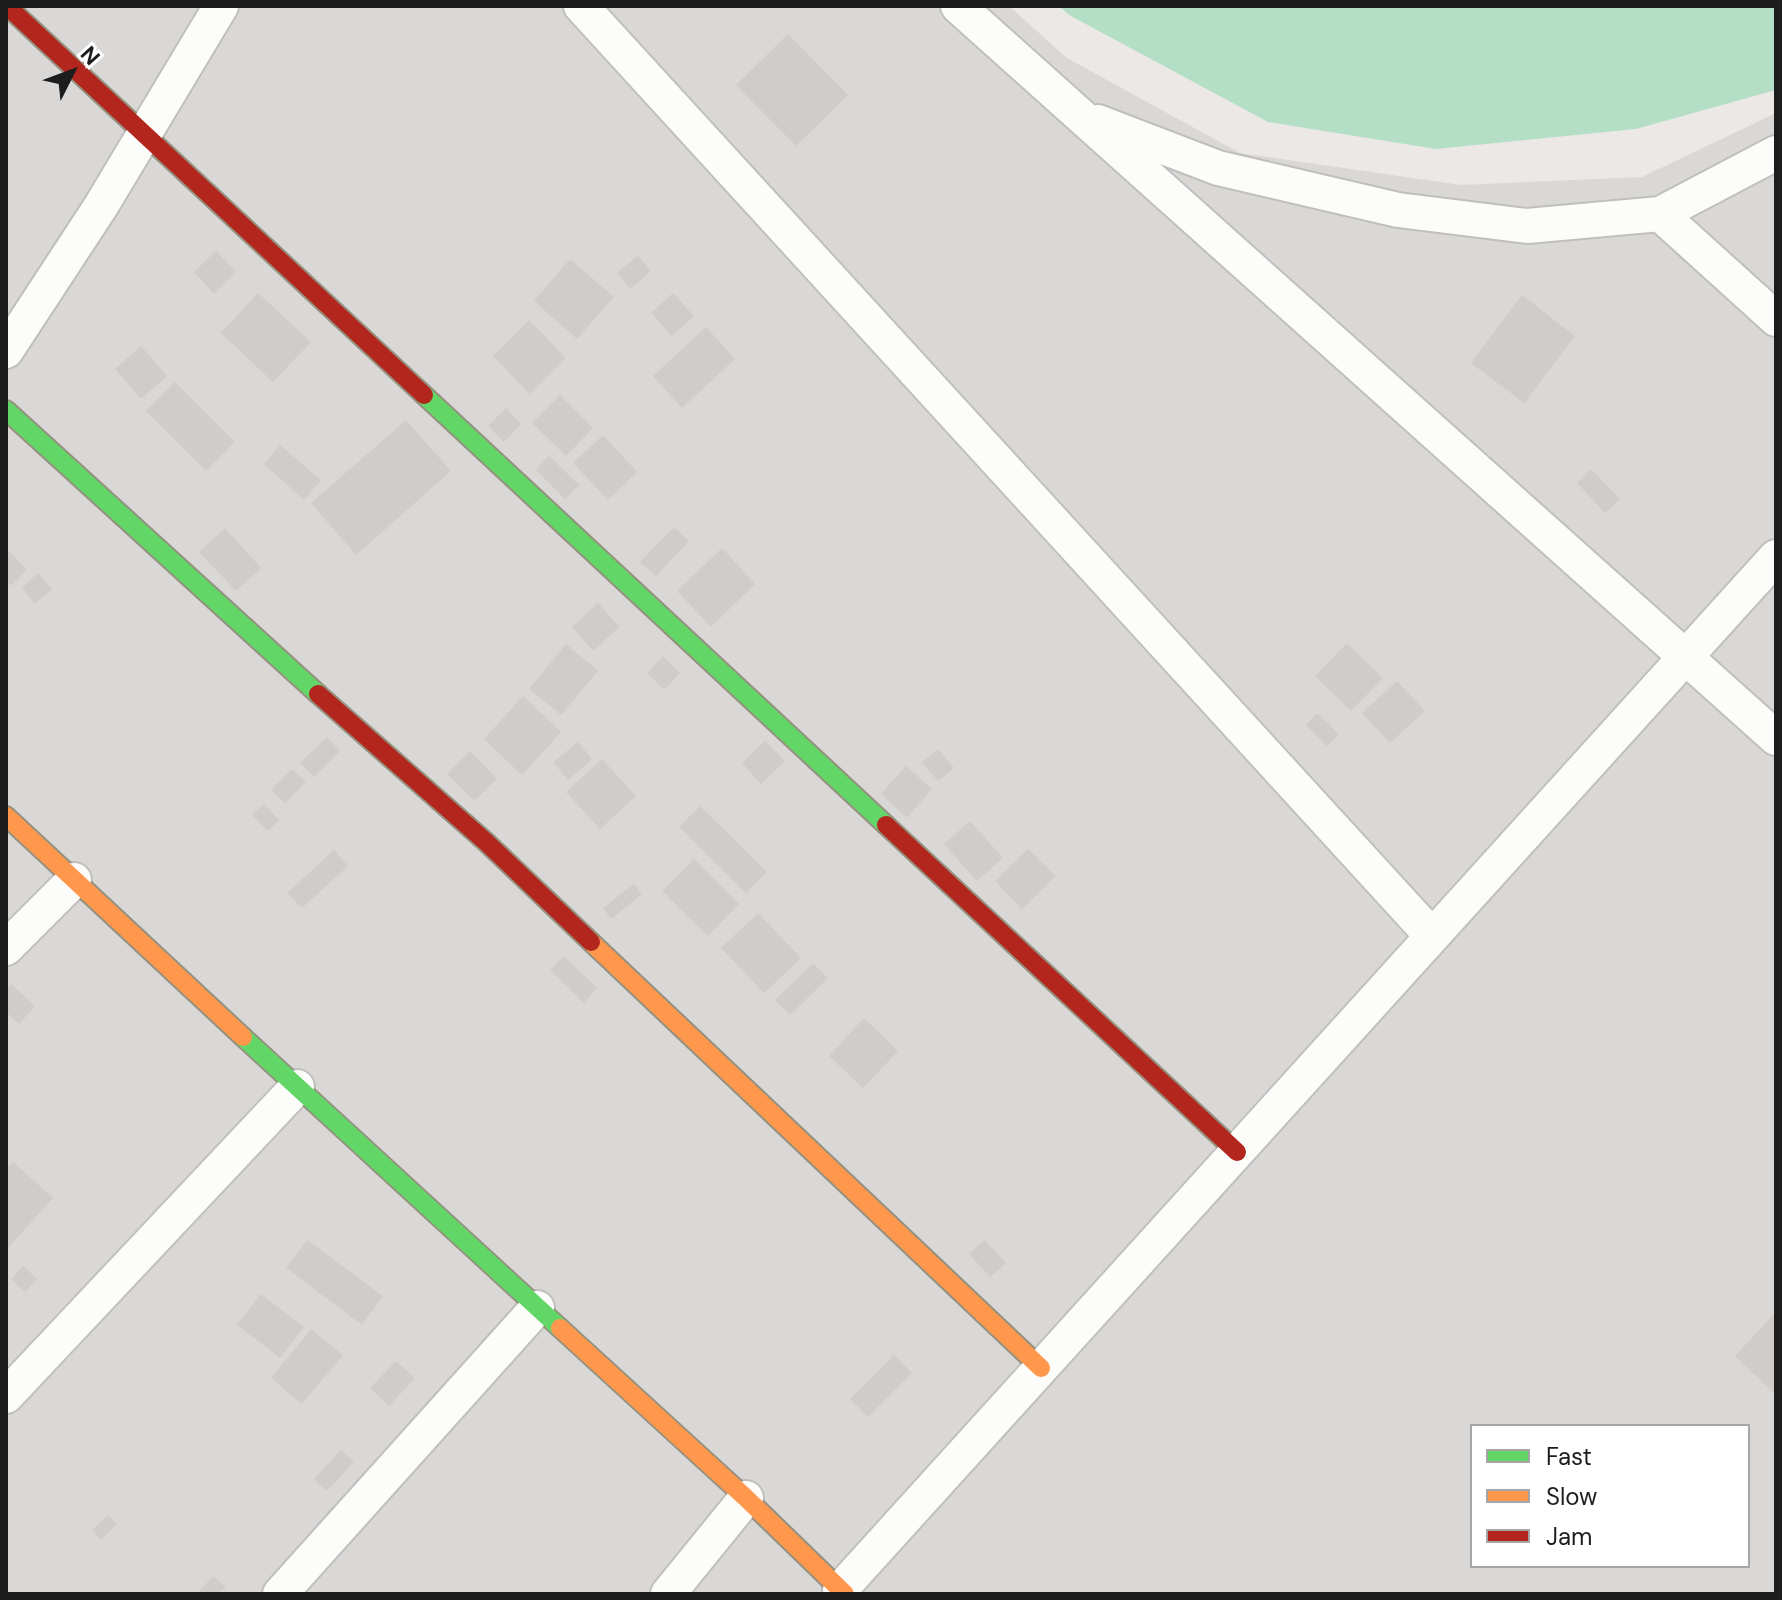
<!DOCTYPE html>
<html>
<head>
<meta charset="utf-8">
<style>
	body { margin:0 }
	#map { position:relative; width:1782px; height:1600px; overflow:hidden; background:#ebe8e5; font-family:"DM Sans",sans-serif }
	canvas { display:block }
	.frame { position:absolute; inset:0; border:8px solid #1d1d1d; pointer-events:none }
	.legend { position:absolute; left:1470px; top:1424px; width:280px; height:144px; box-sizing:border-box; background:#fff; border:2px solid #a5a5a5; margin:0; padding:10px 14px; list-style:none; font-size:24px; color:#1d1d1d }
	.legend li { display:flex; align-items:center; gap:16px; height:40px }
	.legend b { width:40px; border:2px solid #a5a5a5 }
	.north { position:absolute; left:32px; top:32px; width:80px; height:80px; -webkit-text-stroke:6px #fff; paint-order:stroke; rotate:48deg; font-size:22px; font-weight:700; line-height:32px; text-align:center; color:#1d1d1d }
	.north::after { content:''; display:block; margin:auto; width:28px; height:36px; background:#1d1d1d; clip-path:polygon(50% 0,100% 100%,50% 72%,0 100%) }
</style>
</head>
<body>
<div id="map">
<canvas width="1782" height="1600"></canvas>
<div class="frame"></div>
<ul class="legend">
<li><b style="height:10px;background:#63d668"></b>Fast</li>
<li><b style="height:10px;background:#ff974d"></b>Slow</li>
<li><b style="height:10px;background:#b3261e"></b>Jam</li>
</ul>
<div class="north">N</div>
</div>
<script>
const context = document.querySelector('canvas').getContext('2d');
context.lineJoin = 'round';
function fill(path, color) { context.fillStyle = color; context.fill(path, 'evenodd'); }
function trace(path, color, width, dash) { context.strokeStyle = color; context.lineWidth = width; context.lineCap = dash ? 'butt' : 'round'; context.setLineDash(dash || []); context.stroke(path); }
fill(new Path2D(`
	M6,6h1003l58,52 173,95 221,32 181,-8 134,-64v1481h-1770zM1472,1426h276v140h-276z`), '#dad8d7');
fill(new Path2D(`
	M1059,6h717v84l-140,39 -200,20 -168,-27 -199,-107z`), '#b5dec7');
fill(new Path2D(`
	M788,34l60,61 -52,51 -60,-61z
	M216,251l20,21 -22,22 -20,-22z
	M638,255l13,16 -21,18 -13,-16z
	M570,259l44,38 -37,42 -43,-38z
	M258,293l53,49 -38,40 -52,-49z
	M673,293l21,23 -22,20 -21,-23z
	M1522,295l53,41 -51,67 -53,-40z
	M529,320l37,38 -36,36 -37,-38z
	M706,327l29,32 -53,49 -29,-32z
	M141,346l26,30 -26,23 -26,-30z
	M175,382l60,60 -29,29 -60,-60z
	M560,395l33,33 -27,28 -34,-33z
	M506,408l15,16 -17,18 -16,-16z
	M406,420l45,51 -95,84 -45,-52z
	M603,435l34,37 -29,28 -35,-37z
	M280,445l41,35 -17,20 -40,-36z
	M549,456l30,29 -14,14 -29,-29z
	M1591,469l29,30 -15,14 -28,-30z
	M674,527l15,14 -33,35 -16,-14z
	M225,528l36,40 -25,23 -37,-39z
	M6,548l21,22 -16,16 -5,-5z
	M722,548l33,36 -44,43 -34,-36z
	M38,573l14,16 -17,15 -13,-16z
	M598,603l21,24 -26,24 -21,-24z
	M1347,643l36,35 -32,33 -36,-35z
	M566,644l32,27 -37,44 -32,-26z
	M663,656l17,17 -16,17 -17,-17z
	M1397,681l28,30 -35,32 -28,-30z
	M523,696l38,36 -39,43 -38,-36z
	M1317,713l22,21 -12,12 -21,-21z
	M327,737l13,14 -26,26 -14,-14z
	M765,741l20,20 -24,23 -19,-21z
	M578,742l14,17 -24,21 -15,-18z
	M938,749l16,19 -16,13 -16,-19z
	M470,751l27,28 -23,22 -27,-27z
	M602,759l34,37 -36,33 -34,-37z
	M906,766l26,23 -25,29 -26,-24z
	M292,769l14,13 -21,21 -14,-13z
	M264,804l15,16 -11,11 -16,-16z
	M700,806l67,66 -21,21 -67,-66z
	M970,821l33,37 -26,23 -33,-37z
	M1028,849l28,27 -34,33 -27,-28z
	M334,850l14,16 -46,42 -15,-15z
	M694,859l45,45 -31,32 -46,-45z
	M634,884l8,10 -31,25 -8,-11z
	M758,913l43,45 -37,35 -43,-45z
	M564,956l33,32 -13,15 -34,-33z
	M813,963l15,15 -38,37 -15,-15z
	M11,984l24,22 -16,18 -13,-12v-22z
	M864,1018l34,33 -35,37 -34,-32z
	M13,1162l40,36 -47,52v-80z
	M307,1240l76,56 -21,29 -76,-57z
	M985,1240l21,23 -16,14 -21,-23z
	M23,1266l14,13 -12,13 -14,-13z
	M261,1294l43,33 -24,31 -43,-33z
	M1776,1312v83l-41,-39z
	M311,1329l32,26 -41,49 -31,-26z
	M894,1355l18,18 -44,44 -18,-18z
	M396,1361l19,17 -26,28 -19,-18z
	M341,1450l13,12 -27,29 -13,-12z
	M108,1515l9,9 -16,16 -9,-10z
	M213,1576l13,11 -7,7h-22z`), '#d0ccca');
const street = new Path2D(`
	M581,6l851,930
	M958,6l818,732
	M1098,122l120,46 180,42 129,16 133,-12 116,-61
	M1660,214l116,105
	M6,351l95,-145 120,-200
	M6,948l68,-68
	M6,1396l291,-309
	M840,1590l936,-1033
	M280,1594l257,-286
	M668,1594l78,-96`);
const fast = new Path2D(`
	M424,395l462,430
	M6,410l312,284
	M243,1037l317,291`);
const slow = new Path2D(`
	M6,816l237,221
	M591,942l450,426
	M560,1328l186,170 99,96`);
const jam = new Path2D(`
	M7,6l417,389
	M318,694l168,148 105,100
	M886,825l351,327`);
trace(street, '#c1bfbe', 38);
trace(fast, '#94927f', 22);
trace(slow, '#94927f', 22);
trace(jam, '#94927f', 22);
trace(street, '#fcfcfb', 34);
trace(fast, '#63d668', 18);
trace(slow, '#ff974d', 18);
trace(jam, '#b3261e', 18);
</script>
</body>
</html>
